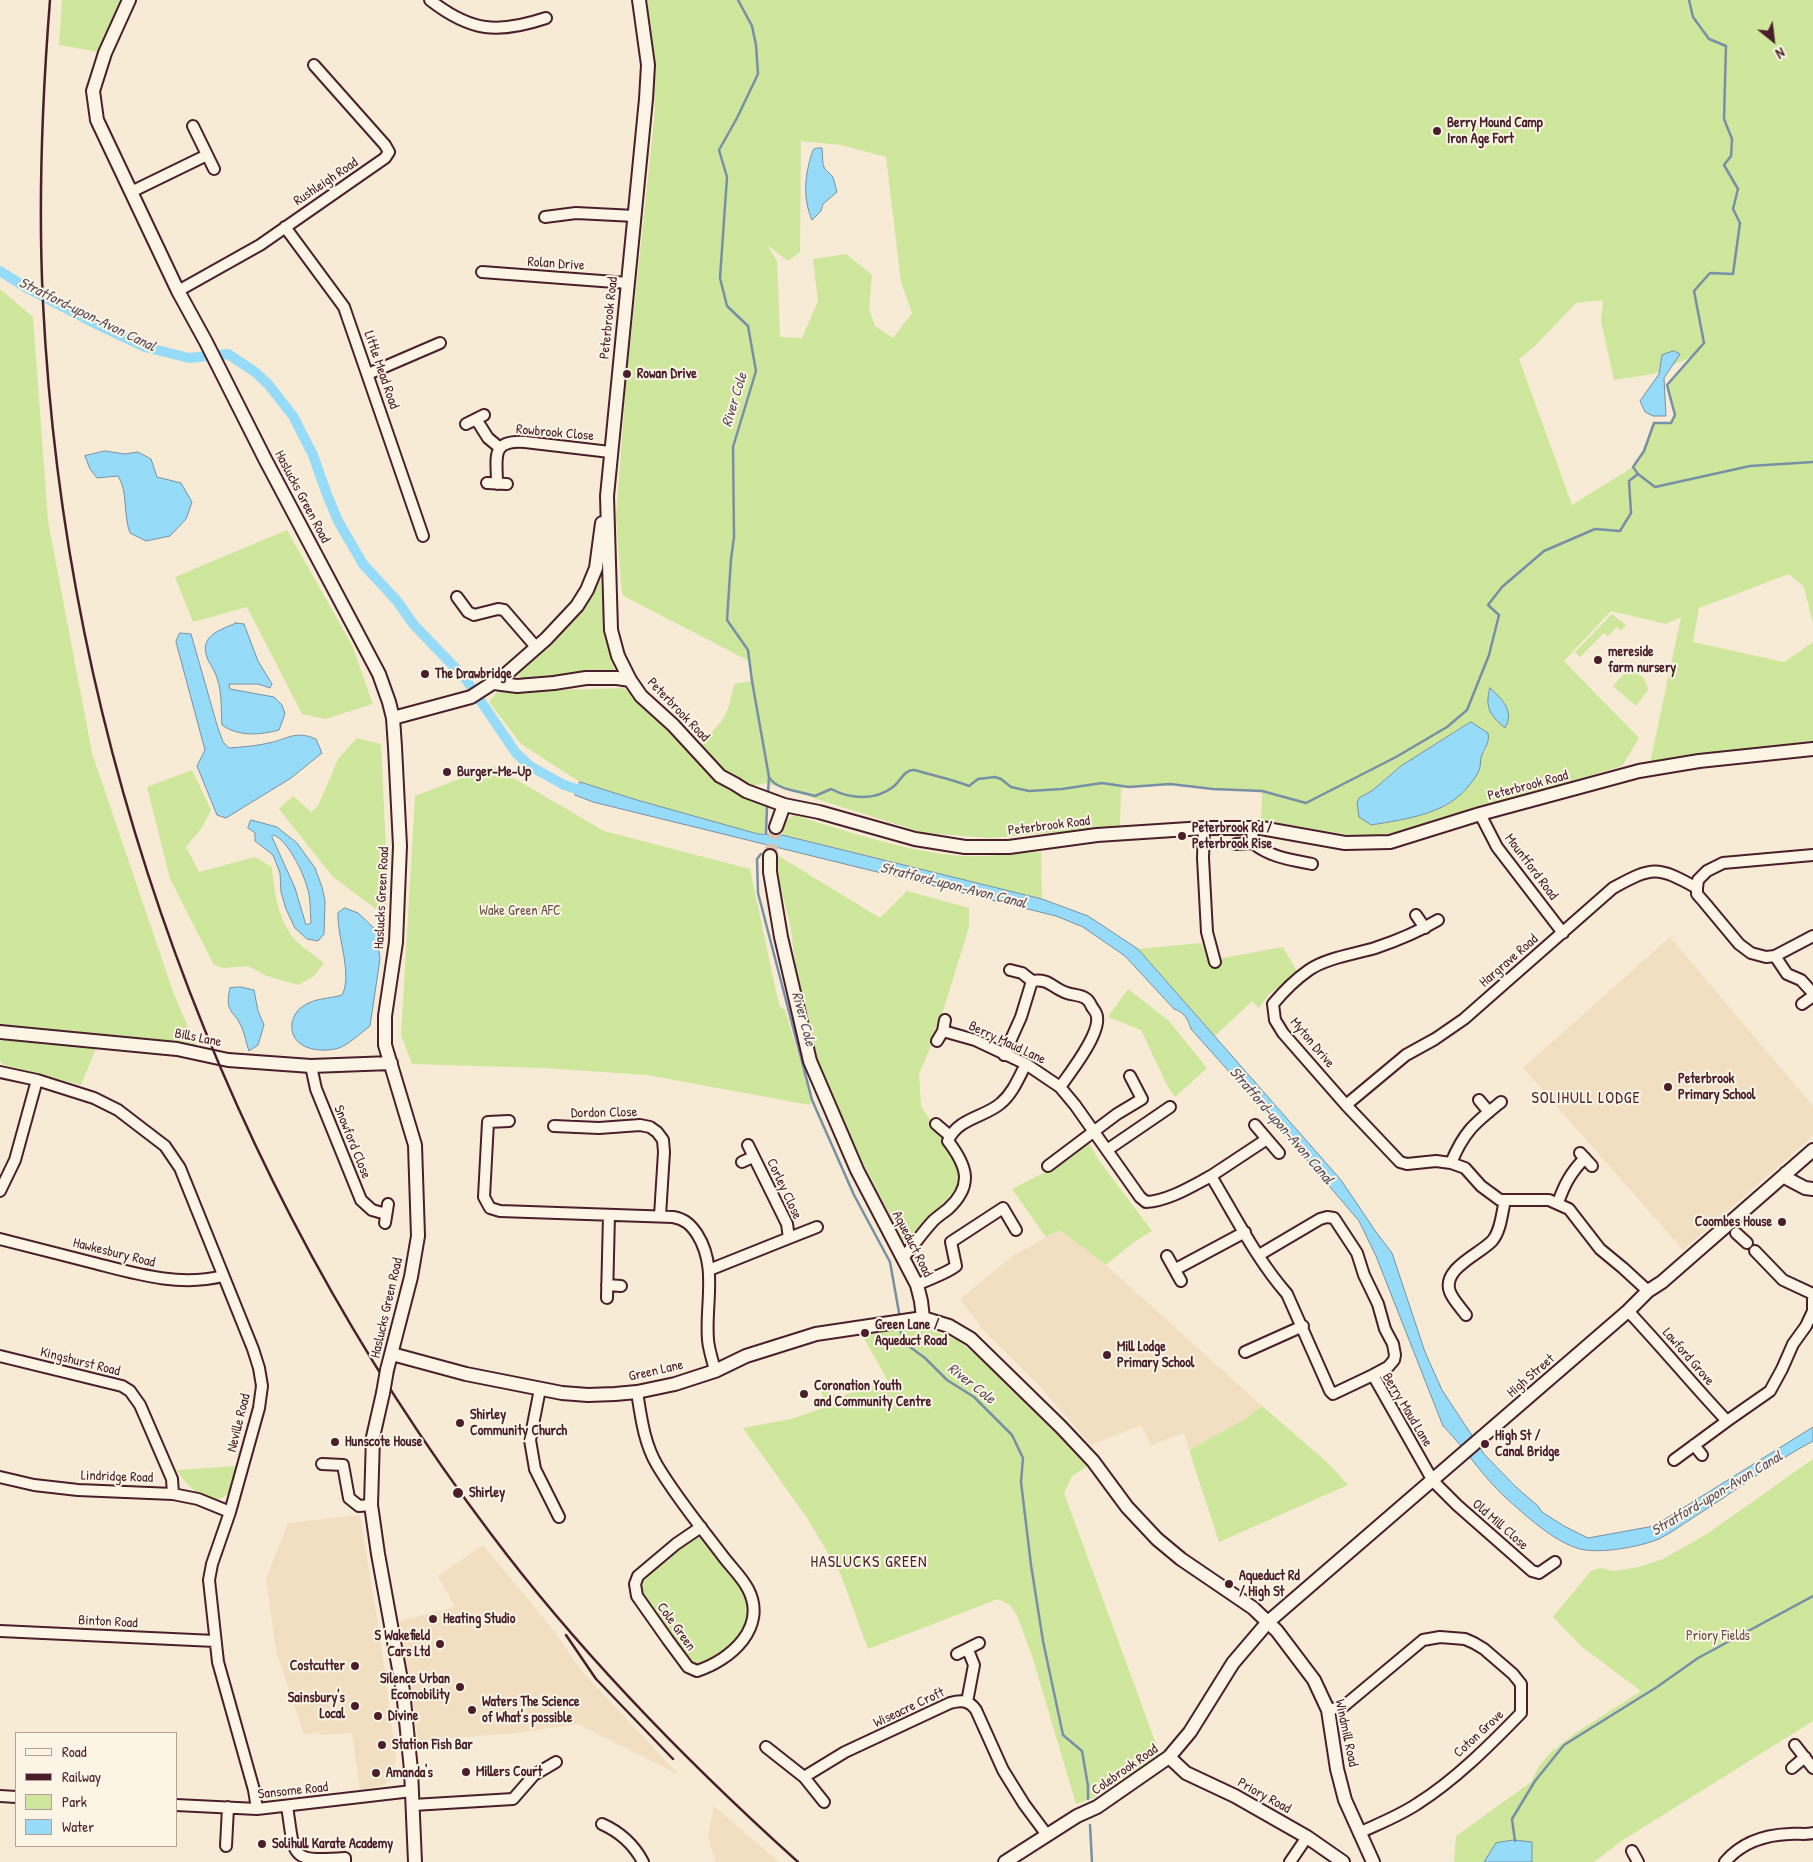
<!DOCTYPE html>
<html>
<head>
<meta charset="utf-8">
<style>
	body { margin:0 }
	#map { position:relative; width:1813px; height:1862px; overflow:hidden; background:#f7ebd5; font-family:"Patrick Hand",sans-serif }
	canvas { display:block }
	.legend { position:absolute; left:15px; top:1732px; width:162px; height:115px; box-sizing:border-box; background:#fcf5e5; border:1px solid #b59f9b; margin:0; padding:6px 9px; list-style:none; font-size:15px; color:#4a1f2b }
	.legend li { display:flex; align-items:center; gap:10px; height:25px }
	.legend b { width:25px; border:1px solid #b59f9b }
	.north { position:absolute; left:1748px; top:15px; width:50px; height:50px; -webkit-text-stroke:4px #fcf5e5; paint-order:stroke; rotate:151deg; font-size:14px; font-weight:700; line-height:20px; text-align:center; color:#4a1f2b }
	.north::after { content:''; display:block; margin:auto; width:18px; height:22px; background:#4a1f2b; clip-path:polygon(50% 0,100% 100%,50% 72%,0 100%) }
</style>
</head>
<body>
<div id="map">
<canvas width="1813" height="1862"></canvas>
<ul class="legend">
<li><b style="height:6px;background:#fcf5e5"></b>Road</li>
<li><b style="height:6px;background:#4a1f2b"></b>Railway</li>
<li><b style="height:14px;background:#cee79d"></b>Park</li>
<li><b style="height:14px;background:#96dbf8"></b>Water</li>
</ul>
<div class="north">N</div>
</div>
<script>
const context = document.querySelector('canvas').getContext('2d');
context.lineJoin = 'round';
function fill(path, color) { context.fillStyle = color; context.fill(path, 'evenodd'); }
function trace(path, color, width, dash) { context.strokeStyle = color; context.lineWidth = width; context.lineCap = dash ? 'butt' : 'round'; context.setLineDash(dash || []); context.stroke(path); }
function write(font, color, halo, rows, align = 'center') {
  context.font = font + ' "Patrick Hand",sans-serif'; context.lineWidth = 4; context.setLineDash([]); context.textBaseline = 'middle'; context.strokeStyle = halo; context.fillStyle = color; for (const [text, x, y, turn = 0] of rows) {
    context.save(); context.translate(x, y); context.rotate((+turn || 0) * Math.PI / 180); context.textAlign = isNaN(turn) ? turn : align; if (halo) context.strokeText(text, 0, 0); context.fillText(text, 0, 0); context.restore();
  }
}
fill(new Path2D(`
	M1670,937l143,169v30l-130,114 -160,-182z
	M1060,1230l46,35 156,141 -18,14 -55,30 -5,-17 -33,12 -10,-20 -50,20 -49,-56 -57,-57 -25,-33 54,-44z
	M360,1515l22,135 14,108 -4,20 -8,7 -24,5 -8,-57 -31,2 -4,-3 -13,3 -28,-84 -10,-72 22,-56z
	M483,1545l71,86 26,38 99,106 -101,-51 -62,9 -98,8 -18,-120 55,-14 -17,-31z
	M714,1806l65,56h-63l-8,-24z`), '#f2dfc2');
fill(new Path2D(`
	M62,0h58l-21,52 -40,-7z
	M647,0h1166v624l-9,-37 -15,-13 -90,34 -6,34 91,20 29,-20v103l-163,18 31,-146 -15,7 -55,-13 -47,50 75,77 -17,28 -203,62 -44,8h-19l-95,-16 1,-29 -47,-2 -45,-5 -49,4 -1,39 -130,11 -66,-5 -158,-50 -14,3 -18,-9 -16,-10 -18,-21c5,-10 14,-15 21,-24 8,-10 10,-25 13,-38l17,-3 -2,-20 -127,-66 -6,-77 10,-135 29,-272 -4,-83zM801,141l40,4 45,12 15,125 11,31 -19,25 -18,-12 -6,-17 3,-34 -26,-21 -33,5 5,42 -16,37 -22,-1 -3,-76 -10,-16 21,16 12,-9zM1603,300l-2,21 13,59 39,-6 40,-18 -26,29 8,30 -4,8h-17l-10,28 -11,16 -61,38 -53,-146 17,-14 40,-42zM1470,722l17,26 -6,9 -2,14 -32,34 -17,7 -28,8 -31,5 -12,-27 14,-8 28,-24z
	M0,289l33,28 15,204 44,232 81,239 23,54 -21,-4 -175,-16z
	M287,530l65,115 21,59 -48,15 -23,-5 -55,-107 -54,15 -18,-45z
	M600,577l8,65 7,30 -93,7 -6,-5 42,-39 35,-50z
	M1612,614l14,11 -5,6 -4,-4 -9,9 -4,-3 -24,24 -5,-5z
	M1629,668l15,10 4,12 -12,16 -23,-20z
	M624,688l60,56 37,41 46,22 -1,26 -8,1 -121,-34 -57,-18 -59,-38 -32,-42 8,-10z
	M357,738l24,6 6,126 -1,34 -10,5 -43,-32 -54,-68 14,-13 18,16 7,-6 20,-47z
	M493,766l111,65 146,38 27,127 3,11 5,3 27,90 -2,5 -163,-30 -104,-7 -131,-4 -11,-29 14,-239z
	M192,770l19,40 -10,19 -15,18 13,25 56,-15 17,10c2,24 5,47 19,68 8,11 22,19 33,28l-10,13 -16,9 -31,-9 -19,-10 -25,2 -9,-3 -44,-86 -23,-92z
	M794,815c52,16 113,37 167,41 26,1 54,-3 80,-4l1,47 -260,-64 2,-13z
	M777,855l103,63 27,-27 62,17v19l-25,81 -11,27 -3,13 -11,26 2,32 34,53 5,17 -5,15 -51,51 -50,-97 -31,-69 -10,-27 -14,-61 -9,-64 -17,-67z
	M1201,943l10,21 12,-6 60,-11 15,26 -29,21 -10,14 -7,-7 -38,36 -76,-88z
	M1128,989l41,32 38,47 -32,29 -7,-10 -27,-57 -33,-13z
	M2,1040l95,6 -16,39 -77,-20 -4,-4v-19z
	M1089,1143l11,19 52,69 -18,11 -28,23 -46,-35 -14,7 -34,-48 41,-21z
	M918,1325l41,16 23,19 107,105 -17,11 -8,17 96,262 -67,43 -17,6 -43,-145 -16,-44 -7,-10 -12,-6 -130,50 -27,-74 -34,-57 -64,-90 48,-9 35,-12 -6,-19 18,9 50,-16 -27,-48z
	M1262,1406l65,56 21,23 -129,57 -30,-92 55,-30z
	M1813,1459v262l-190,119 -29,22h-140l2,-26 75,-54 8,-16 12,-14 26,-20 64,-41 -59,-44 -29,-30 38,-46 10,-3 13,3 25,-4 24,-8 44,-25z
	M237,1466c-3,8 -5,23 -11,29 -15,15 -42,-11 -49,-25z
	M701,1527l47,62 6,23 -9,27 -48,32 -60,-75 1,-20z`), '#cee79d');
const water = new Path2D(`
	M817,148h5l1,17 2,4 8,8 4,15 -14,12 -2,7 -9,9c-10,-23 -7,-47 1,-70z
	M1674,351l6,3 -16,24 2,38h-13l-8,-4 -5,-11 19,-27 3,-19z
	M105,451l20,3 13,-2 13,7 6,18 24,6 11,19 -6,17 -16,17 -24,5 -16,-8c-7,-19 -2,-42 -12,-57l-21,2 -7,-9 -5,-13z
	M236,623l8,1 14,37 14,23 -2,4 -12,-4h-29l1,5 44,8 8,8 3,9 -6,16c-19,5 -40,7 -57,-5 -1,-15 0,-33 -5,-47 -2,-7 -6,-12 -9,-18 -10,-24 10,-29 28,-37z
	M180,633l11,1 26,91 6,17 6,6c13,-1 27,-2 40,-5 19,-4 26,-13 47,-4l6,14 -31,25 -65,40 -9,-3 -20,-49 8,-16 -29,-108z
	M1490,688c12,11 25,23 15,40 -14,-12 -21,-20 -15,-40z
	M1471,722l17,11c2,11 -4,15 -7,25 -1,4 0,8 -2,12 -1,4 -5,9 -8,13 -22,31 -64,36 -100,42l-12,-8 -2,-14 2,-5 14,-8 28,-24z
	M580,782l57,18 121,34 24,1 260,64 46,17 50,33 203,231 35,52 16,21 33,99 17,38 29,44 13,20 32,33 22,19 4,6 22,14 24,12 66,-12 159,-99v14c-41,22 -79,51 -119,76 -11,7 -23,16 -35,22 -20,8 -58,15 -79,10 -26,-7 -55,-34 -75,-52 -23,-21 -40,-49 -62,-71l-67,-170 -17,-35 -76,-89 -92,-103c-3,-10 -7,-17 -17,-20l-49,-53 -42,-29 -27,-11 -463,-114 -18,-7z
	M251,820l26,7 20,16 18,25 7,19 3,14 -1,33 -6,7 -11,-2 -12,-11 -9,-19 -5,-17 -1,-19 -7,-18 -18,-14v-8l-7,-5zM274,835c14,6 29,37 33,52 4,11 3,24 4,36l-5,2 -11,-37 -23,-51z
	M345,908l13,5 18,17 4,29 -10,67c-8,6 -22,19 -31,22 -21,6 -50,0 -47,-25 1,-6 5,-13 10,-16 11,-9 27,-8 40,-12 11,-20 -5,-58 -4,-82z
	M241,987l13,3 4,21 6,14 -6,20 -9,6c-3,-8 -4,-16 -7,-23 -8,-19 -18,-14 -12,-40z
	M1514,1840l18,2v20h-48l12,-19z`);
fill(water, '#96dbf8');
trace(water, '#7890a6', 1);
trace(new Path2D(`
	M738,0l14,26 4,19 2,29 -21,44 -18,32 8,27 -7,101 7,28 21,20 8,45 -23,76 1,90 -3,22 -4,61 21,30 4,31 17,96 -1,16
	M1689,0l4,17 16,22 17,7 -2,73 8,20 -1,17 -7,9 14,24 -5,20 7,14 -7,51 -23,-1 -16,18 10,52 -37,42 8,30 -4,8h-17l-10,28 -11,16 5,7 17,13 95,-21 63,-4
	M769,777c8,14 32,14 46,19l16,-7c19,10 44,12 62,-2 7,-5 11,-17 20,-17 4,0 8,2 12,3 15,4 29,7 44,13l9,-7 17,-2 6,2 10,8 18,4 33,-2 40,-6 27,4 41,-3 43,5 49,2 44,12 90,-46 51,-30 20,-17 22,-55 10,-40 -11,-10 14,-18 42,-36 51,-22 25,2 11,-18 -2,-32 9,-7
	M766,833l1,-26
	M761,854l-4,5 1,34 54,207 42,95 36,67 10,56
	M900,1326v5l10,16 15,11 22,22 27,17 38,38 11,23 -2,24 10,83 12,76 20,94 19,16 6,35v13
	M1090,1825l2,37
	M1515,1841l-3,-22 23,-38 29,-36 93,-58 41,-29 115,-62`), '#7890a6', 2.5);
trace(new Path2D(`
	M0,271l27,17 73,38 45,21 44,11 39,-4 27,18 13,12 25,32 20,39 13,37 12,29 25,43 34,37 17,24 51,53 51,75 14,13 34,19 25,8`), '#96dbf8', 10);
trace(new Path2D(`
	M770,856l6,-29`), '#d4c2b3', 12, [12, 6]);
const minor = new Path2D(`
	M430,0c41,32 68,34 116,18
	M193,126l21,43
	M131,192l76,-37
	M545,217l31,-4 59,3
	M285,227l59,80 79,229
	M482,272l146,11
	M178,291l82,-46 125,-87 4,-6 -4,-7 -71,-80
	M368,374l72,-31
	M476,419l12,19 12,10
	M466,424l18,-9
	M487,483l20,1
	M497,484c0,-27 -7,-44 28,-42l85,10
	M457,597l11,15 6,3 24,-6 6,1 32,37
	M1480,814l17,33 66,86
	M1204,828l-1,30 4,74 8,30
	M1252,828l1,15c16,14 39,17 59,21
	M1236,844l17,-1
	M1697,888l1,-8 9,-9 16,-8 90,-8
	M1416,915l9,13
	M1438,920c-20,12 -42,21 -63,28 -20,6 -49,10 -66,22 -13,9 -26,22 -36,34l2,16 8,13 63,72 54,57 7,2 29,-3 15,2 14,5 16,18 19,14h49l20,9 31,40 23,19 25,23
	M1775,956l12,18 14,6 12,13
	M1010,970l12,3 10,8
	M1802,1004l11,-8
	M943,1031l32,9 51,24 34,23 15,18 65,92 6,5c22,-1 46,-16 65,-26 24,40 46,84 76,118l43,97 3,3 40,-19 60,106 24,24 75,66 7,2 16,-11
	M937,1041l6,-10 2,-11
	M1004,1055l17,-38 11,-36c17,-3 20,7 35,12 6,2 13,2 18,5 4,2 5,5 7,9 2,3 5,6 5,10 3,18 -27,56 -37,70
	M311,1066l5,23 45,111 11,10 14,4
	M0,1072l37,8 57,18 24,12 47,36 15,22 73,181 6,19 3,18 -3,22 -29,104 -18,52 -3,16 9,82 36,128 3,19
	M1479,1100l10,12
	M1346,1105l60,-50 29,-16 29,-20 149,-131c40,-22 44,-22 84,0v6l7,8 35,42 12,9 15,4 9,-1 38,-20
	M509,1121l-21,1 -4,75 6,11 10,3 173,6c12,2 18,8 24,17 21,33 8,70 11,106 1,11 5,21 7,31
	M936,1124l14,12
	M1255,1125l24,28
	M554,1126l45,2 41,-3 10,2 7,5 6,8 1,12 -4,64
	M1107,1150l63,-43
	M1580,1153l12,13
	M742,1162l11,-5
	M1451,1163c13,-32 24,-40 50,-61
	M1048,1166l69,-52 25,-15 -12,-23
	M1211,1176l56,-37
	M0,1191l15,-31 22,-80
	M1558,1203c6,-18 13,-31 27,-45
	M385,1223l3,-19
	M1736,1233l11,10
	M789,1238l28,-11
	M0,1239c31,8 63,16 94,24 43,11 85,24 129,13
	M1755,1251l28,29 30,14
	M1259,1255l61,-36 7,-2 7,1 23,35 7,22 14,29 7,25 8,15 2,11 -1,5 -6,7 -15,8
	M1167,1256l14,25
	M903,1258c10,-12 19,-25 30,-37 4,-4 10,-8 15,-12 26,-24 19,-43 0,-68 9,-23 38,-24 53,-38 12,-10 18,-26 25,-39
	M1176,1269l69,-37
	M709,1270l80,-32 -2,-14 -39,-79
	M607,1285l14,1
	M917,1285c13,-7 27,-10 39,-19l-5,-24 52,-34 13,22
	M607,1298l2,-83
	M1628,1311c34,36 65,74 99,110l-53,39
	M1466,1315c-5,-7 -13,-15 -16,-23 -9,-23 30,-38 42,-51 9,-10 10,-29 13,-41
	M1245,1352l58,-26
	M0,1356l122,30 8,5 10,14 32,74 1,15
	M540,1389l-10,51 5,29 24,48
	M637,1392c4,25 7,51 20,73 19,32 43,61 65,90 8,11 20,22 26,34 20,38 -17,71 -51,82l-9,-4 -20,-27 -31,-44 -2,-12 3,-8 38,-32 25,-17
	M1727,1421l43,-30 12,-22 11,-25 13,-18 7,-15v-12
	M1694,1445l8,10
	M322,1464l21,1 6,33 10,8 12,-1
	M0,1477l34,8 44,5 95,4 25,5 32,13
	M0,1631l215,10
	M957,1654l22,-11
	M967,1702l7,-37 -6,-15
	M1328,1710l16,-4 79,-66 17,-3 25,2 9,4 10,6 29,25 8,10v29c-32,33 -66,67 -104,91 -18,12 -39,20 -58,29
	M1795,1745l18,23
	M766,1747l38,30 20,25
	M1792,1768l13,-11
	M804,1777l41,-25 105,-49c11,-3 19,-3 26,7l27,60 21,34 23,31
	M0,1796l16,1
	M176,1805l81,4 155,-18
	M413,1805l100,-6 21,-24 22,-13
	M287,1806c8,51 1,56 58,52v4
	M602,1824c18,8 32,21 41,38
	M226,1846l2,-39
	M1632,1851l6,11
	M1290,1862l17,-25
	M1725,1862c16,-19 40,-27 64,-28 8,-1 16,1 24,-1`);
const tertiary = new Path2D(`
	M129,0l-24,53 -12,38 4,29 81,171 28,51 59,117 114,215 10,28 4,16 2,29 5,99 -4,96 -11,74v29l30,100 3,91 -7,41 -24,93
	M639,0l9,65 -2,34 -39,397 4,134 7,26 12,24 11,16 32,29 47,51 15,8 11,7 38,14 35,7 96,27 50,8h44l88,-12 107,-7h57l84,15 45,-1 90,-28 159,-43 60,-10 114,-12
	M494,683l23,3 37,-3 32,-5h31l13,2
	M393,718l78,-21 34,-22 41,-36 31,-33 10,-16 9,-22 6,-45
	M776,827l8,-22
	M770,856v16l11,65 29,124 47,109 60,115 4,16 2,17
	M0,1032l177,17 51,11 83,6 80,-3
	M1786,1173l2,6 17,9 8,1
	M392,1354l74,20 96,19 26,2 27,-1 22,-2 38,-8 40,-13 31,-15 70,-22 107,-16 26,8 22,13 90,88 32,34 34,46 30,32 24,20 72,49 24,23 37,49 14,30 9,59 8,31 28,62
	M383,1393l-10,44 -2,68 7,49 25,137 8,79 4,92
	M1169,1757l17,16 49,23 72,41 36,25
	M1005,1862l72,-46 20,-9 72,-50 21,-25 43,-69 35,-41 360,-311 20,-20 14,-9 151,-132`);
trace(minor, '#4a1f2b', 14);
trace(tertiary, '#4a1f2b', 16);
trace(minor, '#fcf5e5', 10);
trace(tertiary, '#fcf5e5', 12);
trace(new Path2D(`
	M50,0c-8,101 -12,202 -7,303 22,444 180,876 448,1231 90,120 196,228 307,328
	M566,1635l30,44 77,80`), '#4a1f2b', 2.5);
const tertiaryBridge = new Path2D(`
	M383,1393l4,-23`);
trace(tertiaryBridge, '#4a1f2b', 16, []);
trace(tertiaryBridge, '#fcf5e5', 12);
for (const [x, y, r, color] of [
	[1437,131,5,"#4a1f2b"],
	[627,374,5,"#4a1f2b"],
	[1598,660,5,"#4a1f2b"],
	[425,674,5,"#4a1f2b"],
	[447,772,5,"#4a1f2b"],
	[1182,836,5,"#4a1f2b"],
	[1668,1087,5,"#4a1f2b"],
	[1782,1222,5,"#4a1f2b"],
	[865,1333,5,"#4a1f2b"],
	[1107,1355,5,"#4a1f2b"],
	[804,1394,5,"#4a1f2b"],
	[460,1423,5,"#4a1f2b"],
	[335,1442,5,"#4a1f2b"],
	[1485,1444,5,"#4a1f2b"],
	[458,1493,6,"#4a1f2b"],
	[1229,1584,5,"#4a1f2b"],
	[433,1619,5,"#4a1f2b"],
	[440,1644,5,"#4a1f2b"],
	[355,1666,5,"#4a1f2b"],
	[460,1687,5,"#4a1f2b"],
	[355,1706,5,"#4a1f2b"],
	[472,1710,5,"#4a1f2b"],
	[378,1716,5,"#4a1f2b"],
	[382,1745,5,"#4a1f2b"],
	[466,1772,5,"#4a1f2b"],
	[376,1773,5,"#4a1f2b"],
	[262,1844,5,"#4a1f2b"]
]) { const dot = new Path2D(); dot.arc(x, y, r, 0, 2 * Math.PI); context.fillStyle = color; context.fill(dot); trace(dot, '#fcf5e5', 2); }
write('bold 14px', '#4a1f2b', '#fcf5e5', [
	["Berry Mound Camp",1447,123],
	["Iron Age Fort",1447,139],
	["Rowan Drive",637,374],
	["mereside",1608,652],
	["farm nursery",1608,668],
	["The Drawbridge",435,674],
	["Burger-Me-Up",457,772],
	["Peterbrook Rd /",1192,828],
	["Peterbrook Rise",1192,844],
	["Peterbrook",1678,1079],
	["Primary School",1678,1095],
	["Coombes House",1772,1222,"right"],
	["Green Lane /",875,1325],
	["Aqueduct Road",875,1341],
	["Mill Lodge",1117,1347],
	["Primary School",1117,1363],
	["Coronation Youth",814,1386],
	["and Community Centre",814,1402],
	["Shirley",470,1415],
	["Community Church",470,1431],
	["High St /",1495,1436],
	["Canal Bridge",1495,1452],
	["Hunscote House",345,1442],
	["Shirley",469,1493],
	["Aqueduct Rd",1239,1576],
	["/ High St",1239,1592],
	["Heating Studio",443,1619],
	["S Wakefield",430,1636,"right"],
	["Cars Ltd",430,1652,"right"],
	["Costcutter",345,1666,"right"],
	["Silence Urban",450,1679,"right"],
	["Ecomobility",450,1695,"right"],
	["Sainsbury's",345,1698,"right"],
	["Local",345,1714,"right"],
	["Waters The Science",482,1702],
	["of What's possible",482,1718],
	["Divine",388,1716],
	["Station Fish Bar",392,1745],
	["Millers Court",476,1772],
	["Amanda's",386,1773],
	["Solihull Karate Academy",272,1844]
], 'left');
write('14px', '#4a1f2b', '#fcf5e5', [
	["Rushleigh Road",326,182,-34],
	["Rolan Drive",556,264,4],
	["Peterbrook Road",609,318,-84],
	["Little Mead Road",381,370,71],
	["Rowbrook Close",555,433,5],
	["Haslucks Green Road",302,497,62],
	["Peterbrook Road",678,710,46],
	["Peterbrook Road",1528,786,-15],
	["Peterbrook Road",1049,826,-7],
	["Mountford Road",1531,867,53],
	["Haslucks Green Road",382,898,-87],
	["Hargrave Road",1509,961,-41],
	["Bills Lane",198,1038,11],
	["Berry Maud Lane",1007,1043,25],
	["Myton Drive",1312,1043,50],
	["Dordon Close",604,1113,-1],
	["Snowford Close",352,1142,68],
	["Corley Close",784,1189,65],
	["Aqueduct Road",912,1244,63],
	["Hawkesbury Road",114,1253,14],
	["Haslucks Green Road",387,1308,-77],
	["Lawford Grove",1688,1357,49],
	["Kingshurst Road",80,1362,14],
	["Green Lane",656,1371,-13],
	["High Street",1531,1376,-41],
	["Berry Maud Lane",1407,1410,59],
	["Neville Road",239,1423,-76],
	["Lindridge Road",117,1477,2],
	["Old Mill Close",1500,1525,41],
	["Binton Road",108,1622,3],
	["Cole Green",676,1627,54],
	["Wiseacre Croft",909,1708,-25],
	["Windmill Road",1346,1733,78],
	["Coton Grove",1479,1734,-43],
	["Colebrook Road",1125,1770,-35],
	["Sansome Road",293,1791,-6],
	["Priory Road",1264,1796,29]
]);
write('14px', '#6b5148', '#fcf5e5', [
	["Wake Green AFC",520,911],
	["Priory Fields",1718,1636]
]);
write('italic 15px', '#5d4e5e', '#fcf5e5', [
	["Stratford-upon-Avon Canal",87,315,26],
	["River Cole",735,400,-73],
	["Stratford-upon-Avon Canal",953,886,14],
	["River Cole",803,1019,75],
	["Stratford-upon-Avon Canal",1281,1126,49],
	["River Cole",971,1384,38],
	["Stratford-upon-Avon Canal",1717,1494,-31]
]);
context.letterSpacing = '1px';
write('16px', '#4a1f2b', '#fcf5e5', [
	["SOLIHULL LODGE",1586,1099],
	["HASLUCKS GREEN",869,1563]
]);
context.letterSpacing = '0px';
</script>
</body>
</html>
